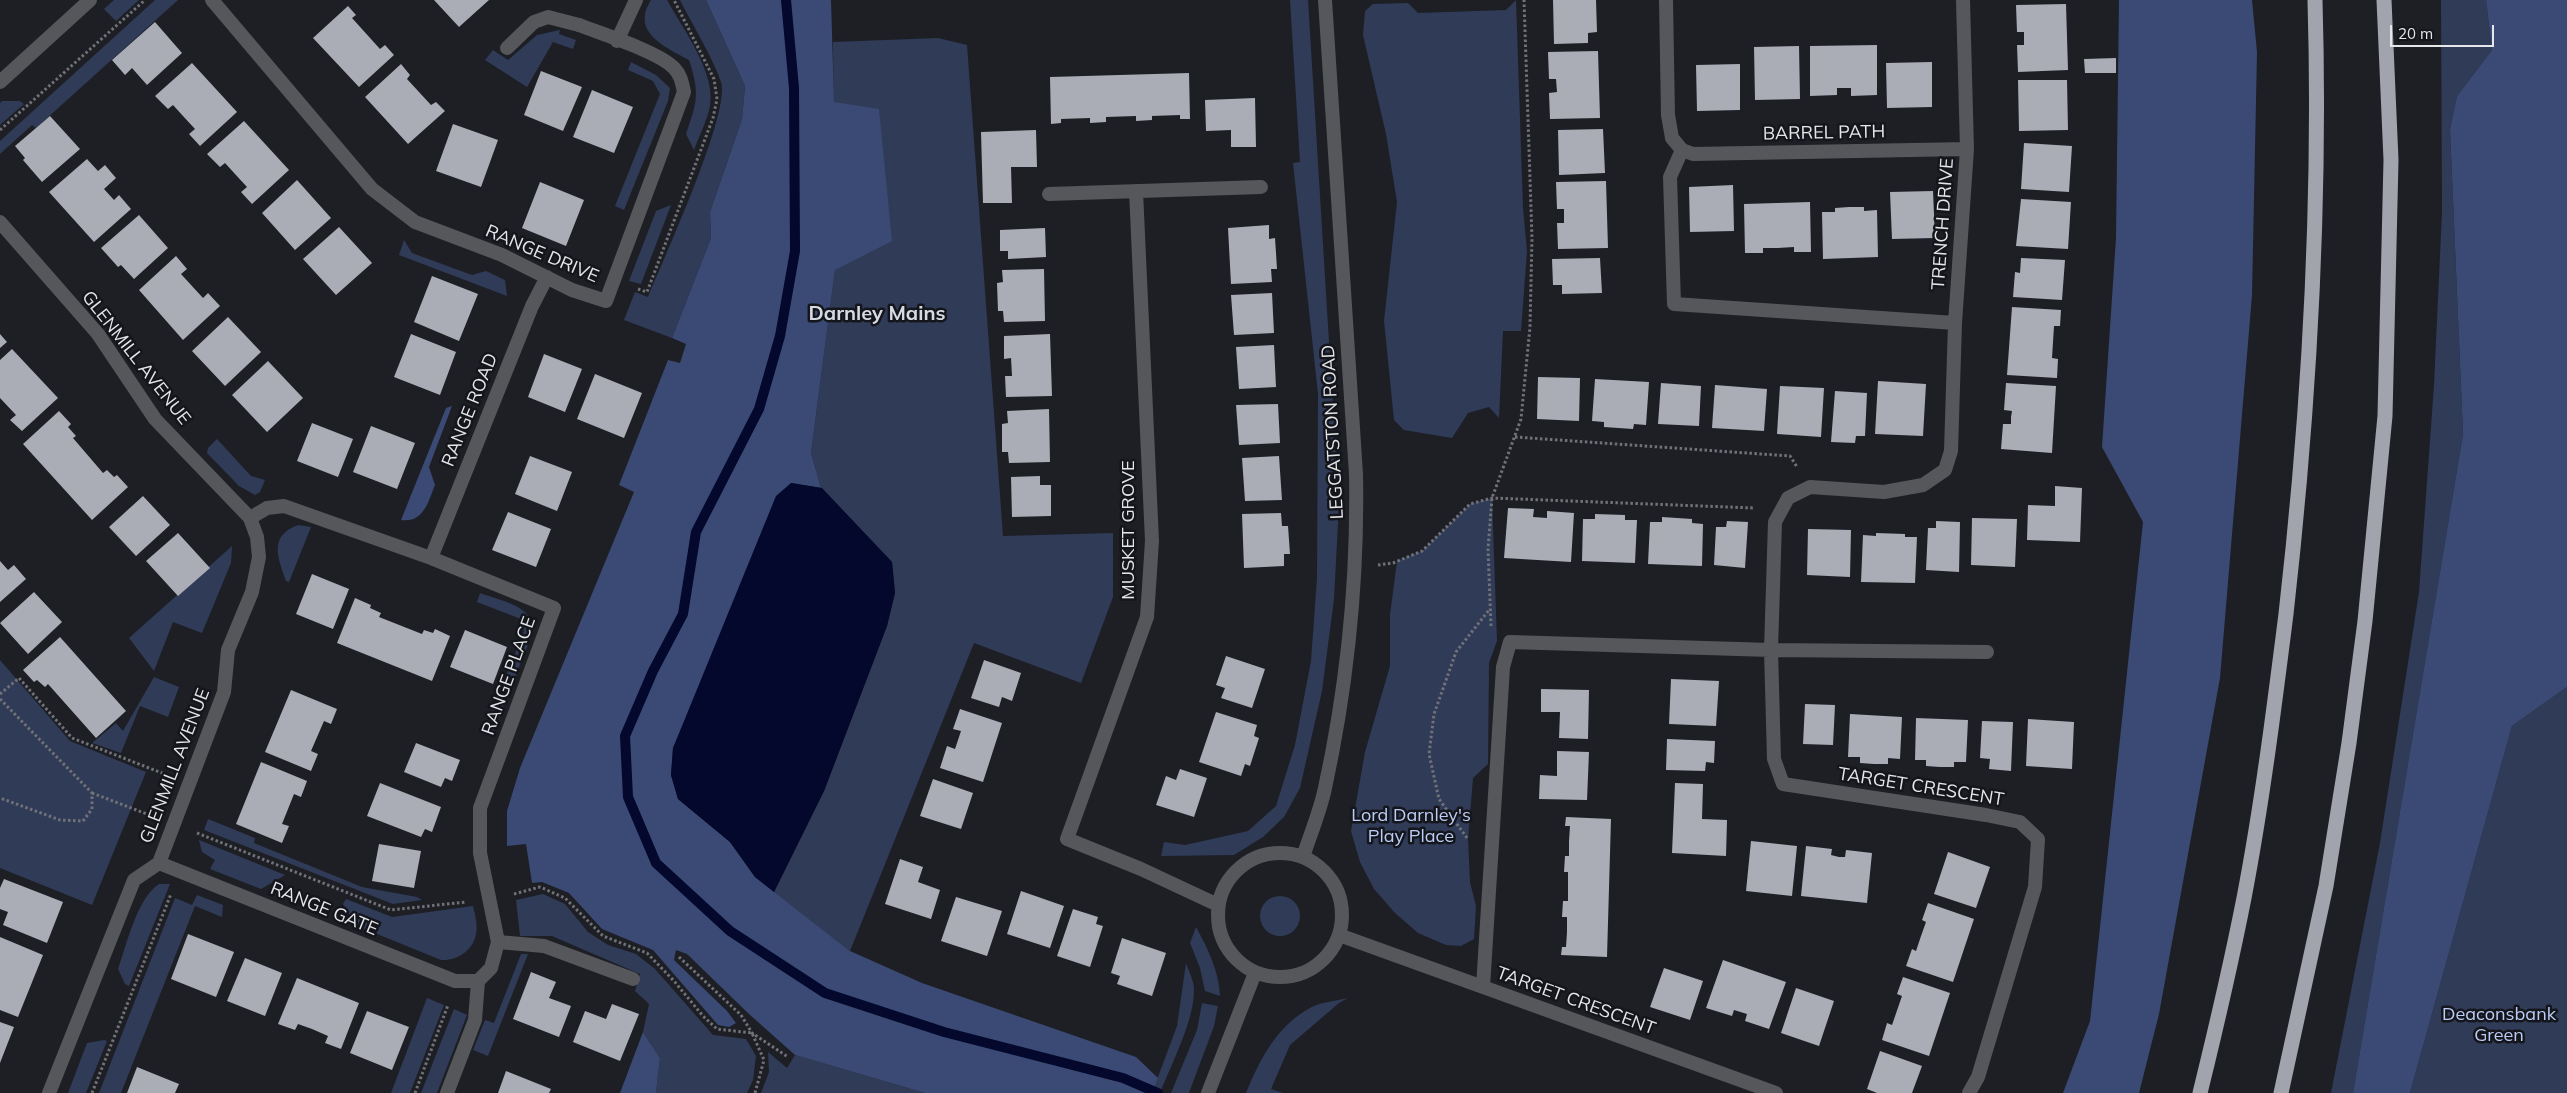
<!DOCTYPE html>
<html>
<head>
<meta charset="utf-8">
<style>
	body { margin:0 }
	#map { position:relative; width:2567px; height:1093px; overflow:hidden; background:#1d1f25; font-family:Mulish,sans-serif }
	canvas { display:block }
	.scale { position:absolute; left:2390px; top:25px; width:104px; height:22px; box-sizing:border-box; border:2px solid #e4e6ea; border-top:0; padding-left:6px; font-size:15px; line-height:18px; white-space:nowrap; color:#e4e6ea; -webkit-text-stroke:4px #14161c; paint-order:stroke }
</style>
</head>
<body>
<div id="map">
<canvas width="2567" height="1093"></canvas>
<div class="scale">20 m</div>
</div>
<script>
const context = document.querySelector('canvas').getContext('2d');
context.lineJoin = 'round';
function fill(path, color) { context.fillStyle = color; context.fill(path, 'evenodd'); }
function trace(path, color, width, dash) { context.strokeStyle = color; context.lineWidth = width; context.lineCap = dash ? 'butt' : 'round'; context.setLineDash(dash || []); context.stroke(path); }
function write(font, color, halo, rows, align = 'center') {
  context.font = font + ' Mulish,sans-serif'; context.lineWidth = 5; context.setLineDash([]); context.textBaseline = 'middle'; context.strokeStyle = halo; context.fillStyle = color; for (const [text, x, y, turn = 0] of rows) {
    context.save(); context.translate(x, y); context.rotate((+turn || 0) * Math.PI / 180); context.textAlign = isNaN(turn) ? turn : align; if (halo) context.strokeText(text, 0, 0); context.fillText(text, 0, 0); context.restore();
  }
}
fill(new Path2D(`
	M114,0h25l-23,21 -12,-12z
	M155,0h23l-142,128 -4,-3 -32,29v-13z
	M651,0h16c16,29 49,73 43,106 -3,15 -11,30 -16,44l-8,-16c11,-32 14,-40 3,-74 -16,-9 -48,-22 -44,-45 0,-5 4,-11 6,-15z
	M680,0h26l39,86 -3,33 -32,93 1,26 -39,100 -48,-18 11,-28 13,5c15,-37 83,-185 73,-215 -8,-24 -29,-58 -41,-82z
	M1290,0h18l31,505 -5,94 -12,92 -22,97 -16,29 -21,20 -29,18 -73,1 3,-14 21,3 63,-14 28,-25 19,-61 16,-84 6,-83 1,-184 -25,-231 7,-1z
	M1516,0l7,208 4,43 -6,80h-18l-4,87 -10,-11 -21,6 -16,25 -48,-8 -10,-10 -10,-99 13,-119 -11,-68 -23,-99 2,-24 8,-7 35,-1 10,10 88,-3z
	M2441,0h45l6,50 -35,46 -7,33 13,305 -110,659h-22l49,-250 39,-251 15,-207 8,-173z
	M560,30l-1,4 17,6 -3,9 -20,-7 -26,45 -42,-27 8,-10 15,10 29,-25z
	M938,38l29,7 36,491 110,-3v64l-32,86 -107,-40 -124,308 -76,-59 50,-101 63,-165 8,-33 -3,-31 -71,-74 -10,-35 24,-183 -2,-228z
	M631,62l25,13 14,13 -2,13 -44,109 -9,-4 45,-112 -7,-13 -25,-11z
	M2,101h18l4,3 -24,21v-22z
	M671,205l-30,79 -12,-3 27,-70z
	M404,240l8,13 60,22 14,-4 19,9 2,16 -108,-41z
	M217,439l34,37 14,4 -5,12 -5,3 -16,-9 -32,-33 1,-5z
	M1492,498l5,143 -8,22 -1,101 -15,14 -5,61 2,43 6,24 -2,33 -13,7 -15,-1 -28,-12 -23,-20 -21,-24 -14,-27 -9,-31 14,-79 25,-86v-51l7,-54 25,-10 48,-47z
	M298,525l13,2 -22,55 -3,-1c-8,-23 -18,-45 12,-56z
	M232,546l-1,17 -29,70 -29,-11 -19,49 -25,-33z
	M480,593c21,8 54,12 53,39l-40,100 -4,2 -5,-2 40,-101 -3,-12 -44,-17z
	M0,660l70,81 76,31 -54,133 -92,-37z
	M154,677l25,10 -11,30 -28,-11 -19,47 -29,-10 24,-20 7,8z
	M2567,687v406h-157l102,-367z
	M208,819l47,19 -1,5 108,44 55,10 5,3 -29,4 -189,-74z
	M199,840l86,35 -24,14 -51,-20 5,-9 -13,-8z
	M159,884h11l-41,102 -4,-2 -7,-15c9,-25 19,-71 41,-85z
	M543,894l22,10 23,28 20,13 28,9 19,15 58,66 33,4 10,17 -3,24 -6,13h-91l4,-35 -17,-26 6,-28 -14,-13 5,-17 -88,-38h-32l-4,-36z
	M197,895l26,10 -1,12 -27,-11 -74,187h-22l76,-195 17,7z
	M1260 916a20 20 0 1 1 40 0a20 20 0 1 1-40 0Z
	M346,899l46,18 81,-11c2,8 5,19 3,28 -3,17 -19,27 -35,26l-86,-35 -12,-21z
	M1196,927c12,22 23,44 24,69l-15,-5 -5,-23 -10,-25z
	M521,954h7l-40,102 -15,-6 12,-30 9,3z
	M1186,963c2,7 8,17 8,26 1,30 -23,76 -34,104h-8l25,-67z
	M427,998l17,7 -34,88h-19z
	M1348,998l-9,5 -49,42 -19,44 12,4h-37c14,-34 31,-67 64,-85 10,-6 26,-7 38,-10z
	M1202,1003l16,3 -4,20 -25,67h-18l26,-63z
	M454,1009l13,6 -30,78h-16z
	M104,1040l3,1 -21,52h-18l19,-50z
	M768,1052l19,16 8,-13 130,38h-164l8,-21z`), '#303b58');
fill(new Path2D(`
	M706,0h125l3,102 45,7 13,132 -57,29 -24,183 10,35 -30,-5 -118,265 -2,27 7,24 52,43 25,35 95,74 72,32 214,74 22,21 -6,15h-227l-130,-38 -46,-41 -62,-60 -11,-4 -2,10 53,51 9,12 -7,4 -11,-2 -65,-75 -51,-21 -33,-36 -27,-11 -10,1 -6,-39 -19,2v-35l13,-43 114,-276 -15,-7 49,-125 12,3 6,-19 -14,-6 39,-100 -1,-26 32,-93 3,-33z
	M2119,0h133l5,52 -5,243 -32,383 -61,336 -20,79h-76l27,-72 53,-499 -41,-75 14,-209z
	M2486,0h81v687l-55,39 -102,367h-57l110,-659 -13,-305 7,-33 35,-46z
	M452,406l-23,61 6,18c-7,17 -11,38 -34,35l45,-112z
	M643,1032l17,26 -4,35h-36z`), '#3a4a74');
fill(new Path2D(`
	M791,483l31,5 70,74 3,31 -8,33 -63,165 -50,101 -19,-15 -25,-35 -52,-43 -7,-24 2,-27 103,-252z`), '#03082c');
trace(new Path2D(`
	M786,0l8,88 1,163 -15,85 -21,73 -63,123 -13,82 -30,57 -28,65 3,61 28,66 74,68 95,62 119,39 179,46 35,15`), '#03082c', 10);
fill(new Path2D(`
	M434,0h55l-30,27z
	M1553,0h43l1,32 -9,1v10l-34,1z
	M2066,4l2,66 -50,2 -1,-27h7v-13h-7l-1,-27z
	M348,6l8,9 -4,3 28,31 5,-4 9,10 -35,32 -46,-49z
	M155,22l27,31 -35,32 -15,-17 -7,7 -13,-15z
	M1877,45v50l-26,1v-8h-14v7l-27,1v-50z
	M1799,46l1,53 -45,1 -1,-53z
	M1598,51l2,67 -50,1 -1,-26 8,-1 -1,-13h-7l-1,-27z
	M2116,58v15h-31l-1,-14z
	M1932,62v45l-45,1 -1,-45z
	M192,63l45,49 -37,34 -11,-12 6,-5 -12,-13 -10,-11 -5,4 -13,-13z
	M401,64l9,11 -3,4 24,26 5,-3 9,9 -37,33 -43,-47z
	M1740,64v46l-43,1 -1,-46z
	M541,71l41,16 -19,44 -39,-16z
	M1189,73l1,46h-10v-4l-28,1v4l-16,1v-5l-30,1v5l-16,1v-5l-29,1v4l-10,1 -1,-47z
	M2018,80h49l1,50 -49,1z
	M592,90l41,17 -19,46 -41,-16z
	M1255,98l1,49h-25v-17l-25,1 -1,-31z
	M50,116l30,33 -38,33 -19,-22 2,-2 -10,-12z
	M244,121l45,49 -37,34 -11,-12 6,-5 -12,-13 -10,-11 -5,4 -13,-13z
	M453,124l45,16 -17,47 -45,-16z
	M1603,129l2,44 -46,2 -1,-45z
	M1036,130l1,37h-26l1,36h-29l-2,-71z
	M2024,143l48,3 -3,46 -48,-3z
	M87,159l11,12 7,-6 5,6 6,7 -12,11 10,11 5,-5 12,14 -37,33 -45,-50z
	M297,180l34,38 -36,32 -33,-37z
	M1606,181l2,67 -50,1 -1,-26h7v-14h-7l-1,-27z
	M540,182l44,18 -18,46 -44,-18z
	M1733,185l1,46 -44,1 -1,-45z
	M1933,191l2,47 -43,1 -2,-47z
	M2021,199l50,3 -3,47 -52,-3z
	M1810,202l1,50h-17v-5l-16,1h-15v5h-18l-1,-49z
	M1849,207h15v4l13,-1 1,47 -55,2 -1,-47h13v-4z
	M139,215l29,33 -34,31 -13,-14 -3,2 -17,-19z
	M1269,225v14l6,-1 1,15 1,16h-6l1,13 -41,2 -3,-56z
	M339,227l33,36 -36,32 -33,-36z
	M1045,228l1,29 -38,2v-8h-8v-21z
	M176,256l11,13 -6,5 22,24 5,-5 12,13 -37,34 -44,-50z
	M1600,258l2,35 -40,1v-9h-9l-1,-26z
	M2021,258l44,2 -3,40 -49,-3 2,-25 5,1z
	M1044,269l1,52 -41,1 -1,-11h-5l-1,-28 6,-1 -1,-12z
	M432,276l46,18 -19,47 -45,-19z
	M1272,293l2,40 -40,2 -3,-40z
	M2012,307l49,3 -1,16h-6l-2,32 6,1 -1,19 -50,-3z
	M228,317l33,35 -36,34 -33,-35z
	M0,334l7,8 -7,6z
	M411,334l45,18 -16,43 -46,-18z
	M1050,334l2,62 -46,1 -1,-21h7l-1,-18 -7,1v-23z
	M1274,345l2,42 -37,2 -3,-42z
	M12,349l46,49 -36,33 -12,-11 6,-5 -16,-17v-38z
	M544,354l38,15 -17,43 -37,-15z
	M268,361l35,37 -36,34 -35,-37z
	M595,374l47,19 -18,45 -47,-19z
	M1538,377l42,1 -1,43 -42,-2z
	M1595,379l54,3 -3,43 -12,-1 -1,5 -29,-2v-5l-12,-1z
	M1878,381l48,3 -3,52 -48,-2z
	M1661,383l40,3 -2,40 -41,-2z
	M2006,383l50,3 -4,67 -51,-4 2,-25h8v-7l1,-6 -8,-1z
	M1715,385l52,4 -3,42 -52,-3z
	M1780,386l44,2 -3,49 -44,-3z
	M1835,391l32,2 -2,43h-9l-1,7 -24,-1z
	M1278,404l2,39 -41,2 -3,-40z
	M1049,409l1,53 -41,1 -1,-11h-6v-28l6,-1 -1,-12z
	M59,411l12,13 -3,3 8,9 -3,2 30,35 4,-3 7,7 3,-2 11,12 -36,33 -69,-76z
	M312,423l41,16 -15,38 -41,-16z
	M371,426l44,17 -18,46 -44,-17z
	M530,456l42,16 -15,39 -42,-17z
	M1279,456l3,44 -37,1 -3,-43z
	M1040,476v9h11v31l-39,1 -1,-40z
	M2055,486l27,2 -2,54 -53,-2 1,-35 27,1z
	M143,496l27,29 -34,31 -27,-29z
	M1508,508l26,1 -1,8 14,1v-7l27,2 -3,49 -67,-4z
	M508,512l43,17 -15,38 -44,-17z
	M1281,513l1,13h6l2,28h-6v12l-40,2 -2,-54z
	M1595,514l30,1v5h12l-2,43 -53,-2 1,-42h12z
	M1662,517l30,2v4l11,1 -1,42 -54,-2 2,-42h12z
	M1972,518l45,1 -2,48 -44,-2z
	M1727,521l21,1 -3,46 -31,-3 2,-38h10z
	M1936,521l24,1 -1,50 -33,-2 2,-42h8z
	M1808,529l43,1 -1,47 -43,-2z
	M178,533l32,35 -32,28 -32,-35z
	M1876,533l29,1v3h12l-2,46 -54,-1 2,-47 13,1z
	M0,561l8,9 6,-5 12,14 -26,23z
	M312,574l37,15 -16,40 -37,-15z
	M34,592l28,30 -34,32 -28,-31z
	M355,598l16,7 -1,3 11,5 -2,4 43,17 2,-4 9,3 2,-4 15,7 -18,45 -95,-38z
	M465,630l42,17 -14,37 -43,-17z
	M60,637l66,74 -30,27 -48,-54 -3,3 -8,-7 -3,2 -11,-12z
	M1226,656l39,13 -13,39 -31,-10 4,-10 -9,-3z
	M984,660l37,13 -9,28 -10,-4 -3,10 -28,-9z
	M1671,679l48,2 -3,45 -47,-2z
	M1541,689l48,1 -1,49 -29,-1 1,-26h-19z
	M291,690l46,19 -6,15 -7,-3 -13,30 7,3 -7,17 -46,-19z
	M1805,704l30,1 -2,40 -30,-1z
	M960,709l42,14 -19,59 -43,-14 7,-22 8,3 6,-18 -8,-2z
	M1216,712l41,13 -3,11 5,2 -9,28 -5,-2 -4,12 -42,-14z
	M1850,714l52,3 -2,42 -12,-1v6h-14l-14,-1v-6h-12z
	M1916,718l52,2 -2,42h-12v5h-14l-14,-1v-6h-11z
	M2028,719l46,3 -2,47 -46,-3z
	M1982,721l31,1 -2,49 -22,-2 1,-10 -10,-1z
	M1667,739l48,2 -1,22 -8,-1 -1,9 -39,-1z
	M416,743l44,17 -8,21 -7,-3 -4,9 -37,-15z
	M1557,751l32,1 -2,48 -48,-1 1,-24 17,1z
	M261,762l46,19 -6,16 -7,-3 -12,30 7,2 -7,17 -46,-19z
	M1180,769l27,9 -13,39 -38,-12 10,-29 10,4z
	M933,779l40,14 -12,36 -41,-13z
	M380,783l61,24 -9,25 -7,-3 -4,8 -54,-21z
	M1675,783l28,1 -1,35 25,1 -1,36 -54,-3z
	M1566,817l45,2 -4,138 -46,-2 1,-8h4l1,-15v-15h-5l1,-16h5v-29h-4l1,-16h4v-15l1,-15h-5z
	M1751,841l46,5 -5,50 -46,-5z
	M379,844l42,7 -7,37 -42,-7z
	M1806,846l26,3 -1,6 8,2h6l1,-7 26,3 -5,50 -66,-7z
	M1948,852l42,15 -14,41 -42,-14z
	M900,859l23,8 -5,15 22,8 -9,29 -46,-15z
	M4,879l59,23 -16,41 -44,-18 5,-13 -8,-3v-21z
	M1021,891l43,15 -14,42 -43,-14z
	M956,897l46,14 -15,45 -46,-15z
	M1928,903l46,16 -21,63 -47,-16 6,-17 4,2 5,-15 5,-14 -4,-2z
	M1073,909l25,8 -2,7 7,2 -13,41 -33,-11z
	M188,934l46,18 -18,45 -45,-18z
	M0,937l43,18 -25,62 -18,-7z
	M1122,938l44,15 -14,43 -35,-12 3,-8 -9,-3z
	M245,958l37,15 -17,43 -38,-15z
	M1723,960l63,22 -17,47 -24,-8 2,-7 -13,-4 -2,6 -26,-8z
	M1664,968l39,13 -13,39 -40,-13z
	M531,972l25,10 -7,16 22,8 -12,31 -46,-18z
	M1903,977l47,16 -21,63 -47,-16 5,-17 5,2 10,-29 -5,-2z
	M297,978l62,25 -18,46 -16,-6 3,-7 -16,-7 -14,-5 -3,6 -17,-6z
	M1796,988l38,13 -15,45 -38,-13z
	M612,1004l27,10 -19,47 -47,-19 12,-31 21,8z
	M367,1011l42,16 -17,43 -42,-17z
	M0,1022l14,5 -14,36z
	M1880,1051l42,15 -10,27h-35l-10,-4z
	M137,1067l42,17 -4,9h-48z
	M506,1071l45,18 -2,4h-51z`), '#aaadb5');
trace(new Path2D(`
	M0,130l145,-130
	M638,289l9,3 66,-174 4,-19 -3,-20 -40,-79
	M1515,437l275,19 7,11
	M1378,565l15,-2 29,-12 48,-47 22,-6 262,10
	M1491,626l-3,-77 4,-51 29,-79 9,-92 2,-89 -8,-238
	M0,694l19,-16 53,60 95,37
	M0,699l92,94v16l-9,12 -23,-1 -60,-22
	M92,793l60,23
	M197,833l194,77 75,-8
	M1467,838l-28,-39 -10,-45 5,-40 22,-62 33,-42
	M514,894l26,-7 25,11 38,38 44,17 27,28 29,35 14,13 35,4 12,27 -9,33
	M679,957l62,58 11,18 36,24
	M92,1093l79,-199
	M415,1093l33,-88`), '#707277', 3, [2.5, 2.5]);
trace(new Path2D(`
	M507,48l27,-26 14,-5 31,8
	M498,942l46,4 89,33
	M447,1093l28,-73 3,-39`), '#55575a', 14);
trace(new Path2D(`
	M212,0l160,189 43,33 87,33 70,35 34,11 78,-209c-2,-9 -3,-17 -10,-24 -15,-16 -72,-34 -95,-43
	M1666,0l2,115 4,23 10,12 -12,27 4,127 281,19
	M1963,0l4,149 -12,174 -4,128 -6,19 -22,15 -39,7 -74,-5 -22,11 -13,24 -4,128 3,109 9,25 203,31 34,7 18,17 -3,48 -57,190 -9,16
	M617,41l19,-41
	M0,82l90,-82
	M1682,150l11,4 274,-5
	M1136,191l16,350 -5,76 -80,222 74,30 77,36
	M1049,194l212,-7
	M0,222l98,112 57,85 95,99 7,19 2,20 -7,35 -24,58 -4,42 -65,171 -25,17 -85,213
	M431,558l101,-252 15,-29
	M1218 915a62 62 0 1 1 124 0a62 62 0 1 1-124 0Z
	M1303,857c7,-22 17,-45 22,-69 22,-102 33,-210 31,-314l-31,-474
	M159,863l296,118h23l13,-13 7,-26 -18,-89v-45l74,-200 -123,-50 -147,-52 -17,2 -17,10
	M1339,935l144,52
	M1208,1093l47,-120
	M1776,1093l-293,-106 20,-320 7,-25 261,8 216,2`), '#55575a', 14);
trace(new Path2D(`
	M2200,1093c16,-65 31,-129 44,-195 18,-94 30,-189 42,-284 23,-203 35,-410 29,-614
	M2281,1093l45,-207 23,-143 16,-122 20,-205 6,-256 -7,-160`), '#a1a4ac', 15);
write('18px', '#e4e6ea', '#14161c', [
	["BARREL PATH",1824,133,-1],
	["TRENCH DRIVE",1943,224,-86],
	["RANGE DRIVE",542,254,23],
	["GLENMILL AVENUE",136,358,52],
	["RANGE ROAD",470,410,-68],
	["LEGGATSTON ROAD",1333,432,-93],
	["MUSKET GROVE",1129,530,-90],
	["RANGE PLACE",509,676,-70],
	["GLENMILL AVENUE",175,766,-69],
	["TARGET CRESCENT",1921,787,9],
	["RANGE GATE",324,909,22],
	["TARGET CRESCENT",1576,1001,20]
]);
write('18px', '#bbcdf7', '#14161c', [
	["Lord Darnley's",1411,816],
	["Play Place",1411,837],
	["Deaconsbank",2499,1015],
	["Green",2499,1036]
]);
write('bold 20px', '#d6dae2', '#14161c', [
	["Darnley Mains",877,314]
]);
</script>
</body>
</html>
